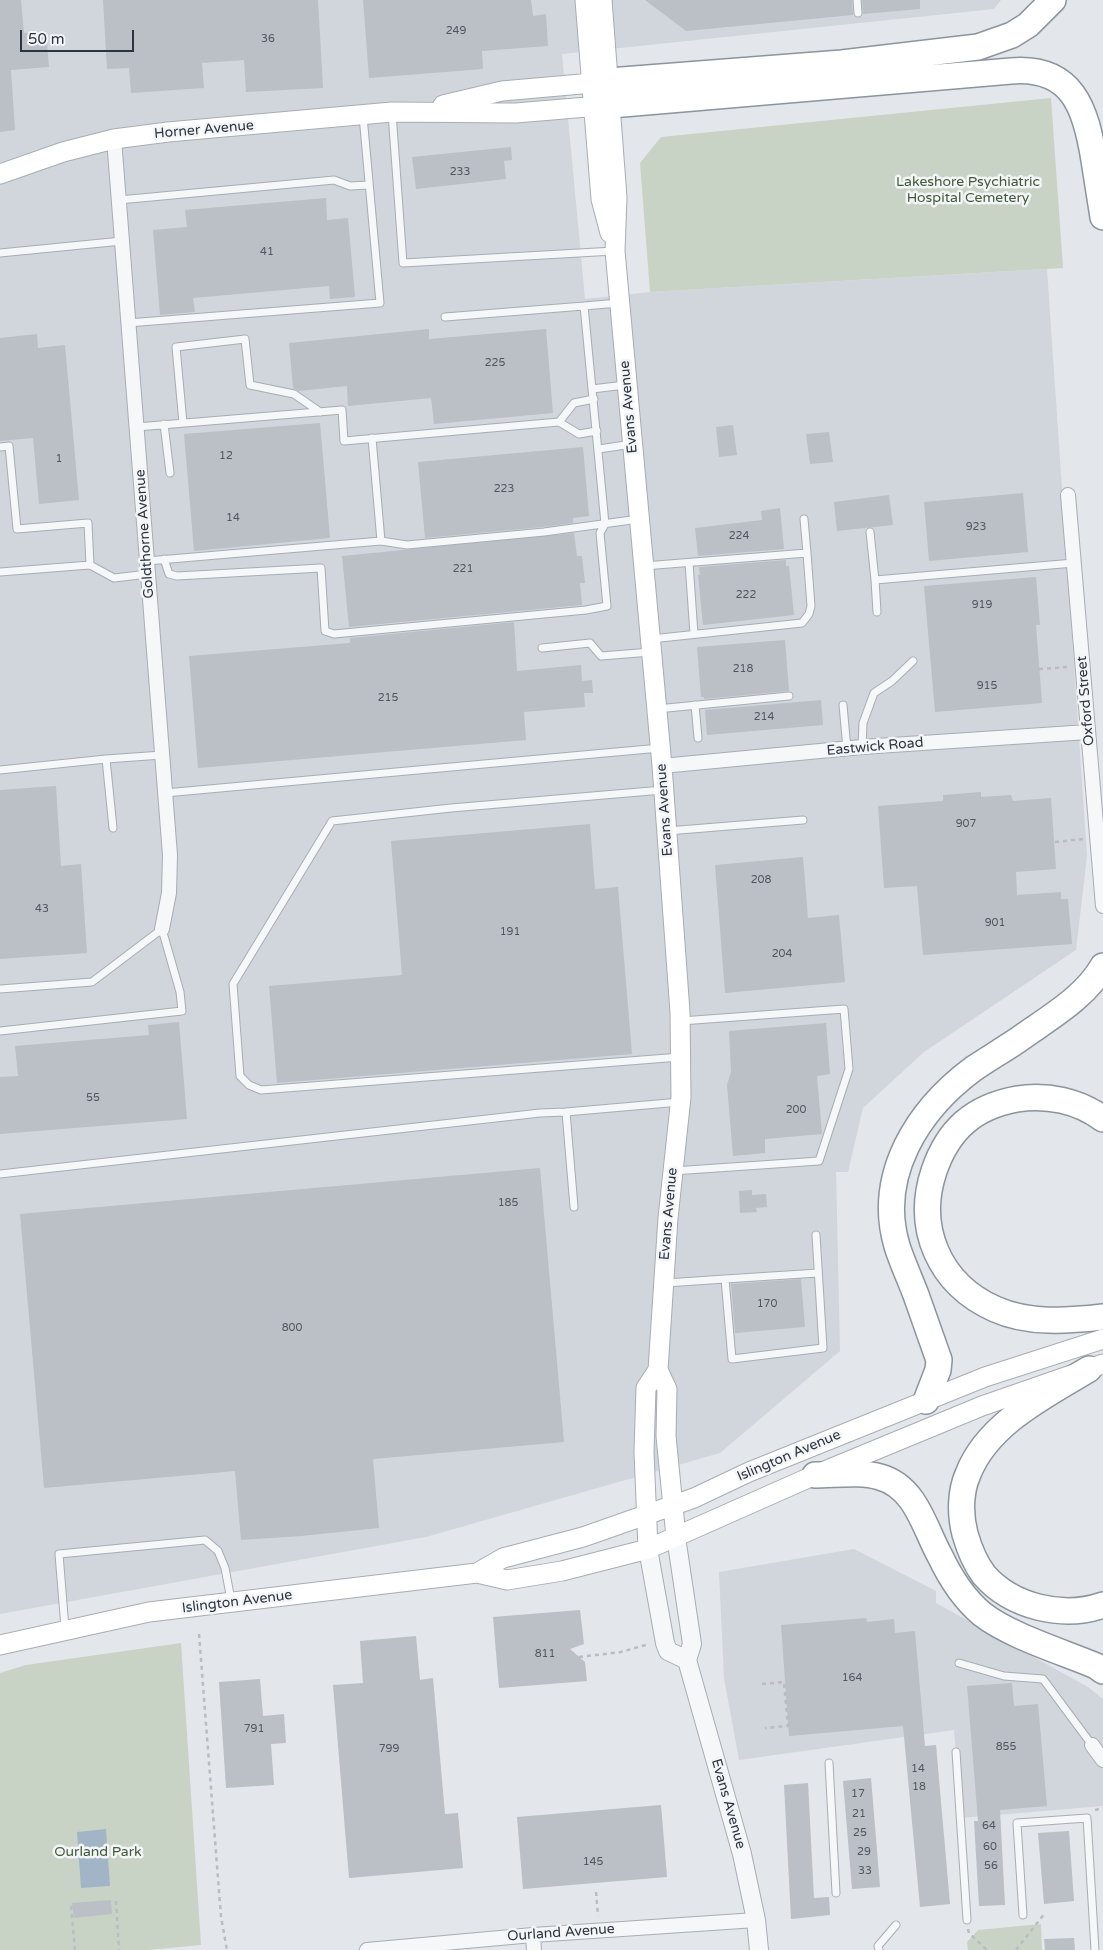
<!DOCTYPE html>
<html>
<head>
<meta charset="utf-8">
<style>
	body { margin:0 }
	#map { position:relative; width:1103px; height:1950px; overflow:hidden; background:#e3e6ea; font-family:"Varela Round",sans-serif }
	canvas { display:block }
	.scale { position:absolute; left:20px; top:30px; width:114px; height:22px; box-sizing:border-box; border:2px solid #2c3441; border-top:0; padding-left:6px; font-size:15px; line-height:18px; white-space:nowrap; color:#2c3441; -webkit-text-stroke:4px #f3f5f7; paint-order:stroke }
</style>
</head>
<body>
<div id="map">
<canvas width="1103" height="1950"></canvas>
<div class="scale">50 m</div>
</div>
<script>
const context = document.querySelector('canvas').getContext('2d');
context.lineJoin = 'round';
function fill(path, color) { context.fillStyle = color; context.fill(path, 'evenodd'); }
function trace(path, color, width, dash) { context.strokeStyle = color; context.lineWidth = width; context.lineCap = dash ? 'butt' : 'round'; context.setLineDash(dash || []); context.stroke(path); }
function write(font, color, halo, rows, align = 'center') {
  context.font = font + ' "Varela Round",sans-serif'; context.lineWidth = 5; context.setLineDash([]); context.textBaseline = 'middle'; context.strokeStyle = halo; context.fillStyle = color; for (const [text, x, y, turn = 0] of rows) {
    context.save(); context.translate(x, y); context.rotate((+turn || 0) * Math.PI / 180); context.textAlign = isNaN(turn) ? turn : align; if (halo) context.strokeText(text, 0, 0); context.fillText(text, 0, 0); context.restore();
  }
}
fill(new Path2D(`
	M0,0h1001l-7,9 -432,45 23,245 65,-7 397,-23 40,587 -11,94 -152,102 -61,56 -15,64h-12l4,179 -120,102 -294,84 -426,77z
	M854,1549l82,42v12l152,84 15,12v107l-142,12 -7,-88 -215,30 -15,-82 -5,-106z`), '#d1d5dc');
fill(new Path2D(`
	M1051,98l12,170 -413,24 -10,-129 21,-26z
	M181,1643l20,302 -53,5h-148v-277l26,-8z
	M1041,1924l1,26h-74l-1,-8 11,-12z`), '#c9d3c5');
fill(new Path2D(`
	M106,1829l4,57 -29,2 -4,-56z`), '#a1b5c7');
fill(new Path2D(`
	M0,0h21l3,33 22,-2 3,36 -38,3 4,60 -15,2z
	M103,0h215l5,88 -77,4 -2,-32 -42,3 2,25 -73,5 -2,-25 -22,1z
	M363,0h168l2,16 13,-2 2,32 -66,5 1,18 -114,9z
	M645,0h207l1,15 -167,16z
	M862,0h58v9l-57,5z
	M511,147l1,13 -8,1 2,18 -90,10 -4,-32z
	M326,198l1,22 21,-2 7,79 -25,2 -1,-13 -136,12 2,14 -35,3 -7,-85 34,-3 -2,-17z
	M429,329v10l117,-10 7,84 -119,11 -3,-26 -83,8 -1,-20 -48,5 -6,-3 -4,-45z
	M37,334l1,14 27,-3 14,155 -40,4 -6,-66 -33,3v-103z
	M320,423l10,115 -136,13 -10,-117z
	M733,425l4,30 -18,2 -3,-30z
	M829,432l4,30 -23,2 -4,-30z
	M583,447l6,69 -16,2v5l-30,4 -118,11 -7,-76z
	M1023,493l5,59 -99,9 -5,-59z
	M889,495l4,30 -56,6 -3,-29z
	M780,508l4,41 -86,7 -3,-28 67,-8 -1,-9z
	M574,533l3,23h5l3,27h-5l2,22 -233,22 -7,-71z
	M786,560v6h3l5,49 -91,10 -5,-50h2l-1,-8z
	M1036,577l4,48h-4l6,78 -107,9 -11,-126z
	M514,622l3,49 64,-6 1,16 10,-1 1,13h-9l1,14 -61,5 2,28 -328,28 -9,-112 161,-13v-5z
	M785,640l4,51 -85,8v-2h-3l-4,-50z
	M821,700l2,25 -116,10 -2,-25z
	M56,786l5,80 20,-2 6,89 -87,6v-169z
	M981,792v5l30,-2 2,6 38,-3 5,71 -40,3 1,23 44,-3v7h7l4,45 -149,11 -6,-69 -33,2 -6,-82 65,-5v-6z
	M590,824l5,65 23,-2 14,167 -355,29 -8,-97 133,-11 -11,-134z
	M803,857l5,61 31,-3 6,67 -120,11 -10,-128z
	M179,1022l8,97 -187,15v-57l18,-1 -3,-30 134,-11 -1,-10z
	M826,1023l4,51 -13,2 5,58 -57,5v14l-32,3 -6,-71 4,-13 -2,-41z
	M540,1168l24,274 -191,17 6,69 -78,8 -60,4 -6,-69 -191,17 -24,-274z
	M752,1190v5l14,-1 1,13 -11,1 1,4 -17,1 -1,-22z
	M801,1279l4,48 -70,6 -4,-49z
	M580,1610l4,34 -14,5 15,13 2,19 -88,7 -6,-71z
	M866,1618l1,4 27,-3 1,14 20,-2 10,115 11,-1 14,159 -30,3 -17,-181 -114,10 -8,-111z
	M416,1636l4,44 13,-2 12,136 13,-1 5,55 -114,10 -16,-193 30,-2 -3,-42z
	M260,1679l3,37 21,-2 2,29 -15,1 3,41 -48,3 -7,-106z
	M1012,1683l2,23 24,-2 9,102 -47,4 5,95 -26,1 -5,-85h4l-11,-135z
	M871,1778l9,109 -28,2 -9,-108z
	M808,1783l6,115 15,-1 1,18 -39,4 -7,-134z
	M661,1805l6,72 -144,12 -6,-72z
	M1069,1831l5,70 -30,3 -6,-71z
	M111,1900l1,14 -38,4 -2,-15z
	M1074,1938l1,12h-30l-1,-11z`), '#bbbfc6');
const service = new Path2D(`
	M857,0l1,13
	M392,113l11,150 211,-12
	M119,200l215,-20 16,6 19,-1
	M0,253l122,-12
	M619,303l-35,3 8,83 33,-4
	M445,317l139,-11
	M128,323l252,-20 -17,-187
	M559,422l15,-19 20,-4
	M183,423l-7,-76 69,-8 5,46 44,9 26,18
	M164,424l6,49
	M137,427l205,-17 2,31 215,-19 20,12 18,-3
	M372,438l9,103
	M0,447l9,-1 8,83 71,-6 2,42
	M599,449l33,-5
	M804,519l3,34
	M870,532l5,48
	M164,559l5,15 8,2 144,-8 4,63 9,3 252,-24 21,-4 -7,-73 5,-9 -13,-135
	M147,561l234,-20 26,4 137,-13 95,-13
	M689,563l5,71
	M644,566l163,-13 4,53 -2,8 -7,9 -151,16
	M0,572l90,-7 24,13 34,-4
	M877,612l-2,-32 199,-17
	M542,648l48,-5 11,13 50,-4
	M695,705l3,33
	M843,705l4,44
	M657,709l132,-13
	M862,747l1,-24 11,-30 18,-12 21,-20
	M0,770l106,-11
	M663,790l-212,18 -119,13 -99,163 7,92 9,9 12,5 419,-33
	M165,793l495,-45
	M113,828l-7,-69 56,-4
	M667,831l136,-11
	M0,989l92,-7 70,-53 18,63 2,19 -182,20
	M673,1171l146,-10 30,-92 -5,-60 -163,12
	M0,1174l540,-61 26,-1
	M574,1207l-8,-95 114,-10
	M725,1279l93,-6
	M666,1283l59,-4 7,80 91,-11 -7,-113
	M65,1628l-6,-74 146,-14 13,11 7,17 6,32
	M959,1663l45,13 39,3 49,66
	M956,1752l11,168
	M829,1763l7,130
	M1023,1915l-6,-92 70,-5 8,132
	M879,1950l-1,-4 18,-21`);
const minor = new Path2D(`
	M114,139l56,716 -1,38 -7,36
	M1068,495l35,411
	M662,766l200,-19 226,-15
	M1092,1745l11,15
	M533,1935l1,15
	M367,1950l166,-15 223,-15`);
const tertiary = new Path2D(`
	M676,1537l16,107 -5,16 55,194 14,66 3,30
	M648,1549l17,94 3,8 19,9`);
const secondary = new Path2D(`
	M585,0l16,199 9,34
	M602,0l15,197 -2,54 47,515 18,246 1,85 -13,121 -10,152 9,19 -1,47 10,101
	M443,105l59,-14 102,-9
	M0,174l63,-22 51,-13 54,-7 224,-20 124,1 95,-8
	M648,1549l-4,-97 2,-64 12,-18
	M477,1573l26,-15 80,-21 111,-39 55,-26 236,-95 118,-38
	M0,1645l149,-33 328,-39 30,7 55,-9 86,-22 167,-74 167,-69 121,-42`);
const motorway = new Path2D(`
	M609,81l233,-18 136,-16 34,-12 16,-10 25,-25
	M611,105l400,-34c62,-5 75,38 83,89 3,19 6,38 9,57
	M1103,1119c-24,-18 -56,-25 -86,-20 -44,8 -69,31 -83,72 -19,57 5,113 61,138 33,15 73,12 108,8
	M1089,1369c-44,27 -101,54 -121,105 -8,18 -8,41 -3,60 4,14 10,29 19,41 28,32 79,44 119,30
	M926,1401l12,-31 1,-10c-8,-22 -15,-43 -23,-65 -6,-16 -14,-33 -19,-49 -21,-71 21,-136 76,-177 15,-10 30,-19 45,-29 29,-21 67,-42 85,-74
	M815,1475c21,0 45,-4 65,2 36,10 44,50 60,79 10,21 24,43 42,58 28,22 81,38 114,52l7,5`);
trace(service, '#a8adb4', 9);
trace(minor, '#a8adb4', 16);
trace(tertiary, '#a8adb4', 20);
trace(secondary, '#a8adb4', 21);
trace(motorway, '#8b949f', 28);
trace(new Path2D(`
	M1039,669l29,-2
	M1055,842l28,-3
	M199,1634l22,283 6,33
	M579,1657l42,-5 28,-8
	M762,1684l22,-2 4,44 -23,2
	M1095,1810l8,-2
	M596,1892l2,24
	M116,1901l3,49
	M71,1906l4,44
	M968,1929l1,4 18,17
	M1016,1950l29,-37`), '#b9bcc2', 2.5, [4, 4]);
trace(service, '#f5f7f9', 7);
trace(minor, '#f5f7f9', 14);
trace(tertiary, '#f5f7f9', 18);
trace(secondary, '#fff', 19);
trace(motorway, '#fff', 25);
write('11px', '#505762', null, [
	["249",456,31],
	["36",268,39],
	["233",460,172],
	["41",267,252],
	["225",495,363],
	["12",226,456],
	["1",59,459],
	["223",504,489],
	["14",233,518],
	["923",976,527],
	["224",739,536],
	["221",463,569],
	["222",746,595],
	["919",982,605],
	["218",743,669],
	["915",987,686],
	["215",388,698],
	["214",764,717],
	["907",966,824],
	["208",761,880],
	["43",42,909],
	["901",995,923],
	["191",510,932],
	["204",782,954],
	["55",93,1098],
	["200",796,1110],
	["185",508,1203],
	["170",767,1304],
	["800",292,1328],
	["811",545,1654],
	["164",852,1678],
	["791",254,1729],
	["855",1006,1747],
	["799",389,1749],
	["14",918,1769],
	["18",919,1787],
	["17",858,1794],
	["21",859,1814],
	["64",989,1826],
	["25",860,1833],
	["60",990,1847],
	["29",864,1852],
	["145",593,1862],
	["56",991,1866],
	["33",865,1871]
]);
write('14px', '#2c3441', '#f3f5f7', [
	["Horner Avenue",204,130,-5],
	["Evans Avenue",629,407,-95],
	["Goldthorne Avenue",145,534,-94],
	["Oxford Street",1086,701,-95],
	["Eastwick Road",875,747,-5],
	["Evans Avenue",665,810,-94],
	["Evans Avenue",669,1214,-85],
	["Islington Avenue",789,1456,-23],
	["Islington Avenue",237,1602,-7],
	["Evans Avenue",728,1804,74],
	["Ourland Avenue",561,1933,-4]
]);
write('14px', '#425b3a', '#f3f5f7', [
	["Lakeshore Psychiatric",968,182],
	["Hospital Cemetery",968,198],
	["Ourland Park",98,1852]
]);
</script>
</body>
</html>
